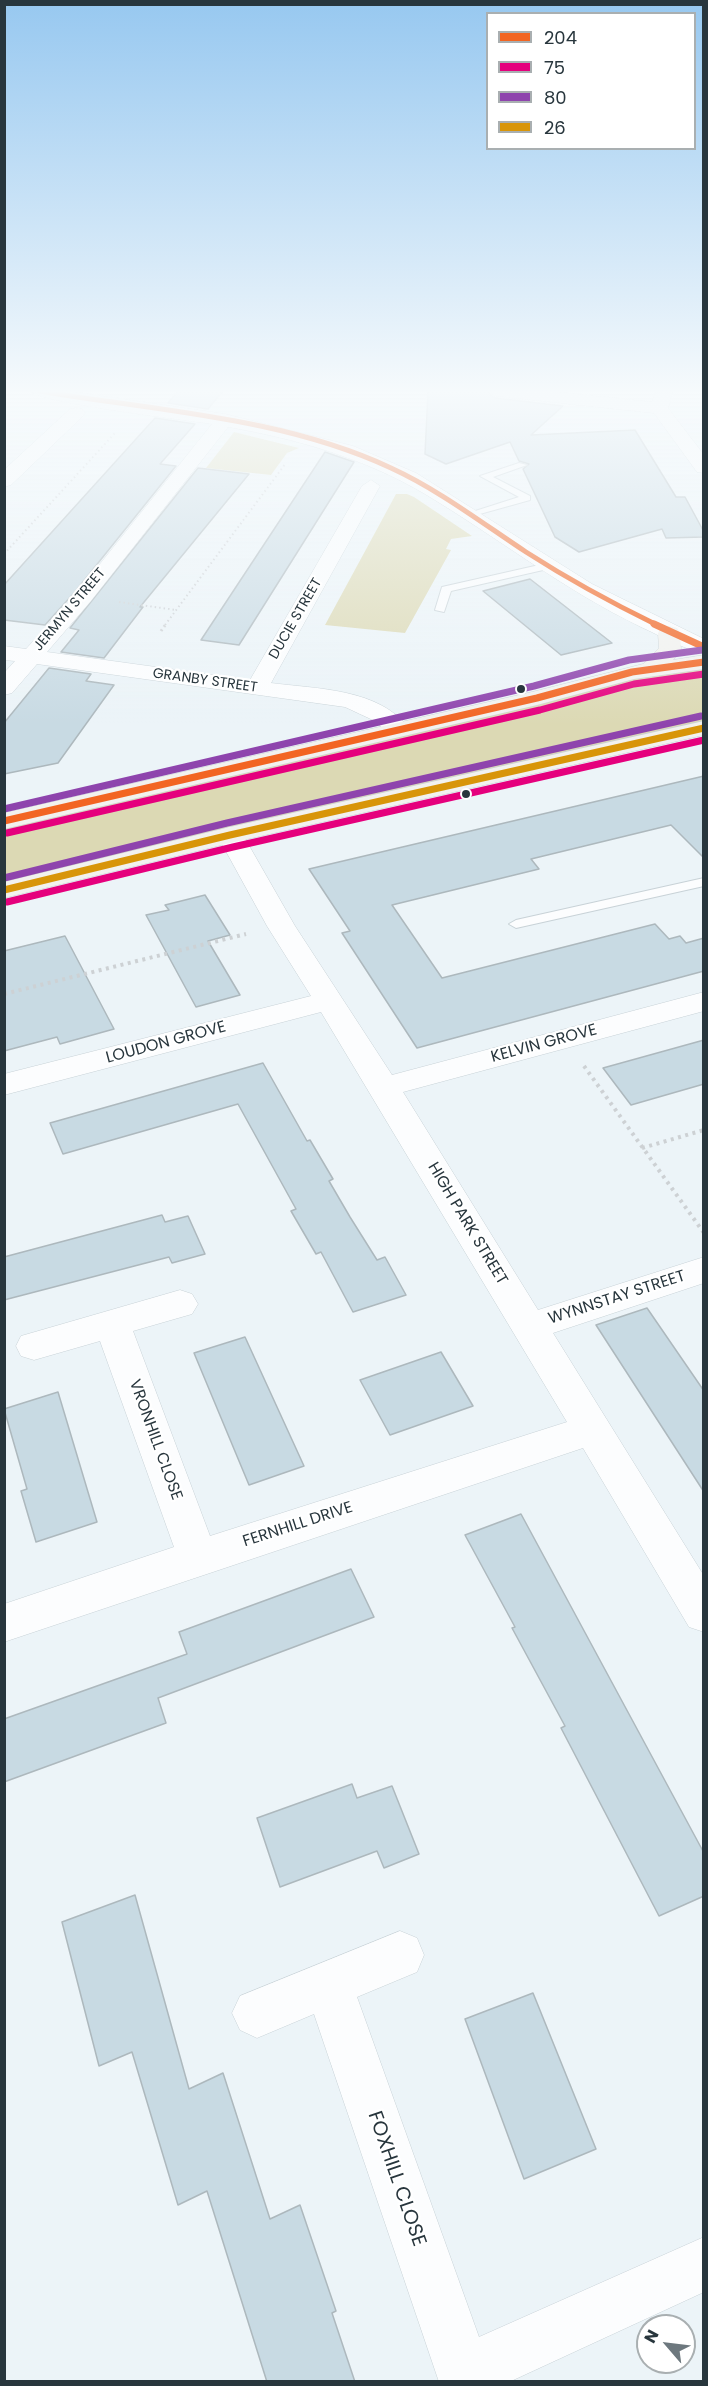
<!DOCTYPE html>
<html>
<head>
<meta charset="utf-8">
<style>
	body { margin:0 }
	#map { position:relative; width:708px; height:2386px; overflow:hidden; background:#ecf4f8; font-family:Poppins,sans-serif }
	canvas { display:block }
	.frame { position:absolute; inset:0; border:6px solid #28363d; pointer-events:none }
	.legend { position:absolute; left:486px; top:12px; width:210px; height:138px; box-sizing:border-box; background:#fff; border:2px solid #a9afb1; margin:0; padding:8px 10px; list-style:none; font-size:18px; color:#28363d }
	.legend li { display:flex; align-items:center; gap:12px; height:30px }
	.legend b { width:30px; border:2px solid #a9afb1 }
	.north { position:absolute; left:636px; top:2314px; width:60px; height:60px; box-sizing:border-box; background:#fff; border:2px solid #a9afb1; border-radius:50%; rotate:298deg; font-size:16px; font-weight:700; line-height:24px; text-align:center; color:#28363d }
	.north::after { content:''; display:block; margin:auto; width:21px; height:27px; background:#6d787e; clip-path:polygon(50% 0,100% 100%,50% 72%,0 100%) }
</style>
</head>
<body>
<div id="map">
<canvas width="708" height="2386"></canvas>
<div class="frame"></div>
<ul class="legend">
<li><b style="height:8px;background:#f26522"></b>204</li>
<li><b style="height:8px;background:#e5007d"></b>75</li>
<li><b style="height:8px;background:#8e44ad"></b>80</li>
<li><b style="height:8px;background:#d89509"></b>26</li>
</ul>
<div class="north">N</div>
</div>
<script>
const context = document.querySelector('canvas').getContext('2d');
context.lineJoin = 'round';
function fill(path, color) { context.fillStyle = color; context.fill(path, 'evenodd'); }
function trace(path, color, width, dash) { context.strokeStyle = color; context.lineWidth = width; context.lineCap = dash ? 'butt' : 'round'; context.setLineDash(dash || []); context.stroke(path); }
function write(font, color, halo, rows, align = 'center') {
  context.font = font + ' Poppins,sans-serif'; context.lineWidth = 4.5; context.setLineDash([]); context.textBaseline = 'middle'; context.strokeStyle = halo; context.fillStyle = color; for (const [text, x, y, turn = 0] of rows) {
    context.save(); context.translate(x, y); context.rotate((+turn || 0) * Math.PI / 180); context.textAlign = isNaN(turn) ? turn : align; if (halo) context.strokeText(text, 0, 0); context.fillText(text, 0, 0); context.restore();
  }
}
fill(new Path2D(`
	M234,432l65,16 -12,5 -16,22 -65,-7z
	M396,494h11l7,3 58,39 -21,3 -5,10 5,1 -46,83 -80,-8z
	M703,662v66l-698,162 -1,-69z`), '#dcd9b4');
const building = new Path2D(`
	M178,391h45l-15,18 -40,-6z
	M428,391h57l10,7 68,8 -32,29 104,-5 41,67h9l19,35v5l-38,1 -4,-9 -83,23 -24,-15 -32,-68 6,-5 -10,-3 -9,-19 -64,22 -21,-10z
	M155,418l40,6 -35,40 16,2 -102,127 -29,32 -41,-5v-35z
	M325,452l29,10 -115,183 -38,-5z
	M198,468l51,6 -109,133h3l-39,51 -43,-6 18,-22 -9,-2z
	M530,579l82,64 -51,12 -78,-64z
	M49,668l42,6 -5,7 28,4 -56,78 -54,11v-51z
	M704,776v82l-33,-33 -140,34 8,10 -147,36 50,73 213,-54 14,15 11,-3 6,7 18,-5v33l-287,77 -75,-115 8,-2 -41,-62z
	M205,895l25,40 -22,6 32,54 -44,12 -50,-92 23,-5 -4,-5z
	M65,936l49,93 -54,15 -3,-7 -53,14v-100z
	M704,1040v44l-73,21 -28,-37z
	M263,1063l44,78 3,-1 23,39 -4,2 21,36 27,43 8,-3 21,38 -53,17 -32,-60 -5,2 -25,-43 5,-2 -58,-105 -175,50 -13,-31z
	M162,1215l3,7 23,-6 17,38 -33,9 -3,-6 -165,43v-43z
	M647,1308l57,83v101l-108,-167z
	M245,1337l59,129 -55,19 -55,-132z
	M441,1352l32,54 -83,29 -30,-55z
	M58,1392l39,130 -61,20 -15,-51 6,-2 -23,-80z
	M521,1514l183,339v43l-45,20 -98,-188 4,-2 -53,-98 3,-1 -50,-92z
	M351,1569l23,48 -216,81 8,25 -162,59v-63l183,-65 -8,-22z
	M352,1784l5,14 35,-12 27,68 -35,14 -7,-17 -97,36 -23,-69z
	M135,1895l54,194 34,-16 47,146 30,-14 36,106 -4,2 23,69h-88l-60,-191 -29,14 -46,-153 -33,14 -37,-144z
	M533,1993l63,156 -72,30 -59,-160z`);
fill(building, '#c8dae3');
trace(building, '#adb8bd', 1.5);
const lane = new Path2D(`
	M519,463l8,2 -34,12 37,19v4l-61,17v-4l50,-16 -39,-21z
	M548,563l4,1v4l-101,23 -7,21 -9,-2 7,-23z
	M704,878v8l-188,42 -7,-4 7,-4z`);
const street = new Path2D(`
	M30,391h38l157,23 128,32 63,27 176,111 112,55v15c-22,-6 -43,-18 -63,-27 -77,-37 -144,-90 -216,-133 -61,-36 -128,-55 -197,-67l-138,175 -43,50 203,28 112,-194 9,-6 9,6 -109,197c45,6 110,5 139,47l-4,5h-16l-15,-14 -30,-14 -308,-43 -25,29 -8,2v-22l11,-12 -11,-1v-14l22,3 50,-55 136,-170c-25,-4 -173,-21 -182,-33z
	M487,391h61l104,11 4,-11h17l-5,17 36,47v18l-7,-1 -43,-59 -159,-17z
	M76,408l6,1 3,4 -3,4 -71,68 -7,2v-17l66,-61z
	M230,827l9,3 4,5 52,91 97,149 312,-83v19l-301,81 135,218 166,-53v26l-151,50 151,243v56l-15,-5 -106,-179 -579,194v-38l170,-57 -74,-206 -66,19 -13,-4 -5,-10 5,-10 159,-46 12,4 6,10 -6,10 -59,17 77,205 357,-114 -246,-410 -317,83v-21l307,-78 -44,-70 -50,-91 4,-5z
	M400,1931l17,7 7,17 -7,17 -60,25 122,340 225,-100v55l-195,90h-70l-125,-368 -57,24 -17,-8 -8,-17 8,-17z`);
const secondary = new Path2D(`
	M669,626l8,2 3,5 1,17 -8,10 31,-5v14l-70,10 -97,26 -533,124v-16l528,-121 111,-28 16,-16 -1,-15 3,-5z
	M704,721v14l-474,108 -226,55v-16l226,-55z`);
trace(lane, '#c8d2d7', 2);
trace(street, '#c8d2d7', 1);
trace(secondary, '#c8d2d7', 1);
trace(new Path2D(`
	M4,554l111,-121
	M119,602l57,8
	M165,625l121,-162`), '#cdd1d4', 2, [1.5, 3]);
trace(new Path2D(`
	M161,631l5,-7`), '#cdd1d4', 3, [2, 3]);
trace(new Path2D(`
	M4,994l242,-60
	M584,1066l120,167
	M642,1148l62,-18`), '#cdd1d4', 4, [3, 4.5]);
fill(lane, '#fcfdfe');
fill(street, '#fcfdfe');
fill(secondary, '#f2f2ef');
trace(new Path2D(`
	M40,391c116,20 242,26 351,77 48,22 91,55 135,84 42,27 86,51 131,73`), '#f26522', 5);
trace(new Path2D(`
	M654,624l50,23
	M4,821l533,-123 95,-26 72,-10`), '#f26522', 7);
trace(new Path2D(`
	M7,833l533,-123 94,-26 70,-10
	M7,902l226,-55 471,-107`), '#e5007d', 7);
trace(new Path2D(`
	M4,809l530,-123 95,-26 73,-10
	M4,878l223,-55 474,-107`), '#8e44ad', 7);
trace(new Path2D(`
	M4,890l226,-55 474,-107`), '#d89509', 7);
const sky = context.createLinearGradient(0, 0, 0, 725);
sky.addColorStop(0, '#97c8f0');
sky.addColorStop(0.54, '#f6fafc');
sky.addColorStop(1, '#f6fafc00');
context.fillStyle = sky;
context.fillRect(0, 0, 708, 725);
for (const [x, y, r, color] of [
	[521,689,5,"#28363d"],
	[466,794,5,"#28363d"]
]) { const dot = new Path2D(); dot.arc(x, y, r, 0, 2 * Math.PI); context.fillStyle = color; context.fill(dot); trace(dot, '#fff', 2); }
write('14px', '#28363d', '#fff', [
	["JERMYN STREET",70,610,-50],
	["DUCIE STREET",296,619,-60],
	["GRANBY STREET",205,681,8]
]);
write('16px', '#28363d', '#fff', [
	["LOUDON GROVE",166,1043,-15],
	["KELVIN GROVE",544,1044,-15],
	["HIGH PARK STREET",467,1224,59],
	["WYNNSTAY STREET",617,1298,-18],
	["VRONHILL CLOSE",155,1440,70],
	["FERNHILL DRIVE",298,1525,-18]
]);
write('20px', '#28363d', '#fff', [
	["FOXHILL CLOSE",396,2179,71]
]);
</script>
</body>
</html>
